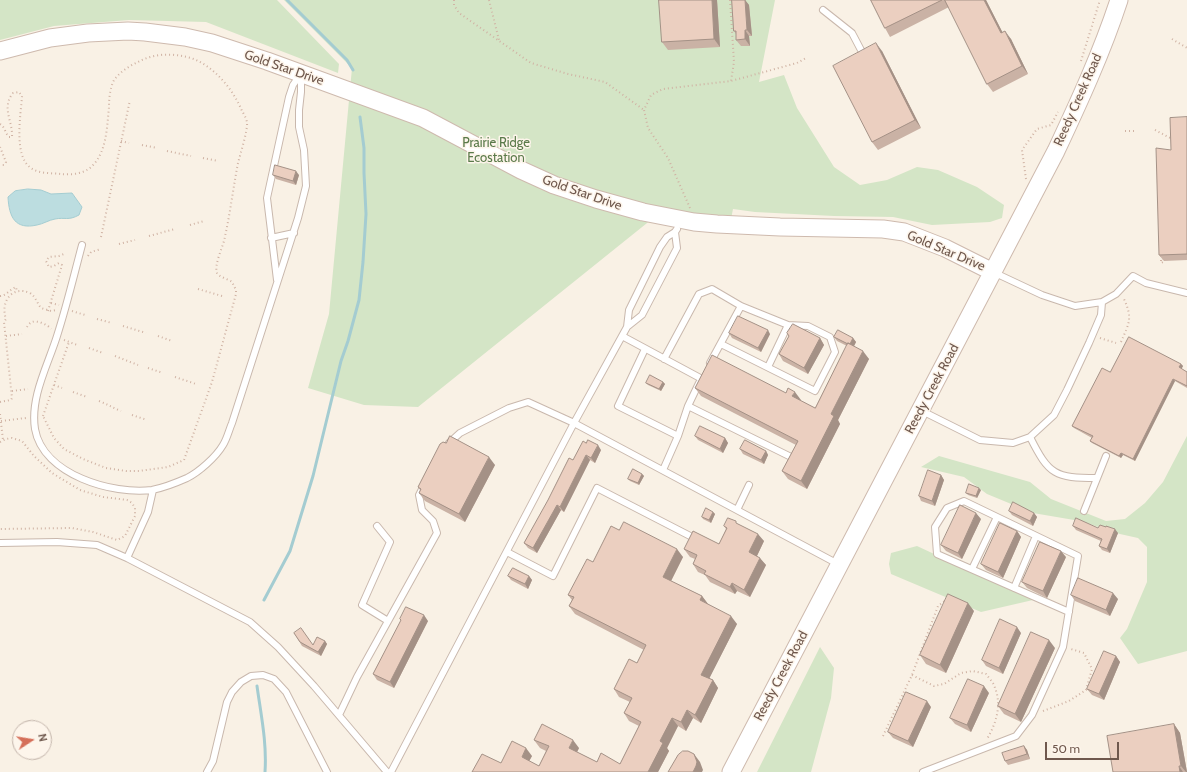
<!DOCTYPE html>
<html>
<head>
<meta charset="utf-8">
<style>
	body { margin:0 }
	#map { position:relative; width:1187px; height:772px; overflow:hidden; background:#f9f1e5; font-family:Cabin,sans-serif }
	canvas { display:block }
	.north { position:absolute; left:12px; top:720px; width:40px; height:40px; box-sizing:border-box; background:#fdf5eb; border:1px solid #c4b6ac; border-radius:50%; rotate:78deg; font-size:11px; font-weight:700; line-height:16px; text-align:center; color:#6f584d }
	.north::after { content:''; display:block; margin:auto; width:14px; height:18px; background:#d56f59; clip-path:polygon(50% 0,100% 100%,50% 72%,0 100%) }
	.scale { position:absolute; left:1045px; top:742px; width:74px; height:18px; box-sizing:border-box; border:2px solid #6f584d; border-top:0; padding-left:5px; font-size:12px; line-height:14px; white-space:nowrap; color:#6f584d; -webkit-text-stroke:3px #fdf5eb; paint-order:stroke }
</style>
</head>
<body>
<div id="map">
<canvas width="1187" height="772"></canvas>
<div class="north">N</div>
<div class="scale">50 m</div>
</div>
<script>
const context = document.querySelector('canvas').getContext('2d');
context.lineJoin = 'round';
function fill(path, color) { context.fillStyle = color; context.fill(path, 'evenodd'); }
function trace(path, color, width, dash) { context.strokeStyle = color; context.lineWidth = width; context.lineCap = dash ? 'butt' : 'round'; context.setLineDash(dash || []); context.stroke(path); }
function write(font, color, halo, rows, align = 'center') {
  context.font = font + ' Cabin,sans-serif'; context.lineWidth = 3; context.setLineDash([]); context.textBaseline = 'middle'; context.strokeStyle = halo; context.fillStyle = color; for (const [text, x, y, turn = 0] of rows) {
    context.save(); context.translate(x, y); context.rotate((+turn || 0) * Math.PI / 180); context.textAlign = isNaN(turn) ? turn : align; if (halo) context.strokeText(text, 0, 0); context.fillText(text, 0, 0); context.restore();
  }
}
fill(new Path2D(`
	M0,0h277l62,64 -1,9 -132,-51 -77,-2 -75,6 -54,14z
	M284,0h491l-16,82 25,-7 13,33 37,59 26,18 27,-5 30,-13 21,3 39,17 27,18 -2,13 -12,4 -58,3 -39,-8 -59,-1 -79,-4 -22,-3 -2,10 -69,-8 -244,196 -54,-2 -56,-17 21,-74 23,-246z
	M1187,436v215l-49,13 -18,-26 7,-9 20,-47v-35l-9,-9 -18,-4 -40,-13 -47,-8 -46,-19 -23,-17 -43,-10 18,-11 91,26 21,17 55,22 19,-2 20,-16 18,-21z
	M917,546l116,54 -52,12 -90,-38 -2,-10 2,-11z
	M820,647l14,21 -3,30 -20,74h-54z`), '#d4e5c6');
const water = new Path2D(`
	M28,189l13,1 10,4 21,-1 10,14 -3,8c-11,6 -14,2 -24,4 -6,1 -12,5 -18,6 -22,5 -28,-8 -29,-28l7,-6z`);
fill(water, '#bcdde0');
trace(water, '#a4ccd1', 1);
trace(new Path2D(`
	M287,0l60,60 6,10
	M264,600l26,-49 23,-75 28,-115 7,-20 11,-41 4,-38 3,-48 -2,-41v-25l-4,-31
	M257,686c4,29 10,57 8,86`), '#a4ccd1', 3);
const lane = new Path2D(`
	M823,10l29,23 10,19
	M271,238l23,-5
	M82,245c-8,30 -15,60 -25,91 -9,29 -27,61 -22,93 8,46 78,66 117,61 10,-2 26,-8 35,-12 12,-6 29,-21 36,-33 4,-6 6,-15 9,-22l66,-205 8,-32 -2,-36 -5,-23v-17l2,-18v-16
	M993,272l49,23 33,11 27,-4 14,-8 17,-18 13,7 41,10
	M277,280l-10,-82 22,-101 4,-12 7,-10
	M627,327l15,-12 35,-67 -2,-16 2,-3
	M622,336l80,43
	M645,349l-27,57 60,30
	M664,359l35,-65 13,-5 29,17 47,19 20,1 22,11 5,15 -20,39 -94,-47
	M710,363l31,-57
	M768,367l20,-42
	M688,406l103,51
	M922,411l58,29 33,3 17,-6 24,-22 13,-25 22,-47 12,-28 1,-13
	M1030,437c19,38 25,41 67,41
	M449,443l11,-10 49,-25 19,-6 46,21 264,141
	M663,470l15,-34 10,-30 11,-23
	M737,510l12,-25
	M1084,511l22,-55
	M377,526l13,16 -28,63 26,16
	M0,543l57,-1 40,3 30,13 123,64 28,25 36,39 73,86
	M507,552l46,24 44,-88 97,50
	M127,558l21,-46 5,-22
	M972,569l25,-52
	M1014,588l22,-52
	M339,715l18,-38 80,-144 -4,-12 -11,-11 -3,-15 4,-8
	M207,772l6,-11 14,-59 5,-10 9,-10 10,-6 12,-1 11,4 12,13 41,80
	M391,772l183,-349 53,-96 2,-17 31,-63 7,-10 8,-5
	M923,772l93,-36 16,-21 31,-68 15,-91 -114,-55 -17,7 -12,19 2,27 132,58`);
const secondary = new Path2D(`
	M0,51l50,-13 38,-5 40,-2 17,1 40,5 27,6 55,18 156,57 98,52 33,15 42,14 47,13 51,10 23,2 63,3 103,2 21,3 41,16 48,24
	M731,772l325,-621c23,-49 46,-99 63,-151`);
trace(lane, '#c9b8ad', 8);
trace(secondary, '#cebaae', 19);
trace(new Path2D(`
	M454,0v5l5,8 72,50 37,11 37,8 39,28
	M489,0l10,40
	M730,0l4,62 -3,19
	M1172,39l15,9
	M1081,61l19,-61
	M0,124c5,3 5,9 9,13h3c1,-16 -11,-29 1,-44l6,-1 3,4c-1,18 -9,60 9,72 8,6 21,5 30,6 11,1 25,0 33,-10 13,-15 13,-38 15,-57 0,-9 1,-19 5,-27 6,-8 15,-14 24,-18 16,-9 35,-9 53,-4 23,8 42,31 51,53 2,3 4,7 5,11 1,8 -7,33 -9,41 -5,26 -8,52 -14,78 -2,7 -10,25 -7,32 2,4 11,6 15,9l4,8v4l-24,88 -28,78 -16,7 -29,4h-13l-20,-3 -23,-9 -19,-10 -10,-11 -11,-22
	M1155,130l17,9
	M1125,131h9
	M121,141l8,2
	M142,145l15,3
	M0,147l6,15 -2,3h-4
	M167,151l24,5
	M203,158l15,3
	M1026,179l-4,-29 15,-21 14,-4 7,-13
	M690,208l-22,-50 -20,-30 -4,-18 7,-15 12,-6 68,-8 66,-18 9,-5
	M190,225l14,-4
	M149,236l26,-7
	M101,237l29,-137
	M119,244l16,-4
	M88,256l3,-4 10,-3
	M1161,256v7l2,-1v-3
	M198,289l24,7
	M0,296c6,0 10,-7 16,-9l1,5
	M51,303l8,2
	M48,311l14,-46 -3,-2 -5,3 -5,1 -3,-6 3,-4 10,-1 5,-2
	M72,311l13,4
	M97,319l15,4
	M123,326l23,7
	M27,327c1,-2 3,-4 5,-5 6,-2 16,3 19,7
	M6,336l16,-2
	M158,336l14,5
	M1100,338l16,5
	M64,340l13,5
	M1121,342c8,-19 12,-23 3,-43
	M89,348l14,5
	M115,356l23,9
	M148,368l15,5
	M175,377l21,7
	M54,385l8,3
	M12,391l16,-2
	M73,392l14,5
	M99,401c8,3 14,7 22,10
	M0,402l11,-2 1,-2 -8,-76 2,-3c-6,-17 6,-34 24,-26 6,4 7,10 11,15l10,3 6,-1
	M0,414l3,26
	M132,415l15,5
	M43,416l26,-74
	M1,421l25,-3
	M0,442l6,-3 6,-1 10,3 12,15 18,17 28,17 23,7 24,3 5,3 3,5v8l-10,20 -8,4 -24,-8 -21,-4 -72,1
	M912,675l22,11 10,-2 17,-11 12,-2 13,3c3,4 8,9 9,14 7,17 1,36 -8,51
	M1043,711l26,-10 17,-11 6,-21 -8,-16 -13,-4
	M883,736l29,-61 26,-69 8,-6`), '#d0b3a4', 2, [1, 3]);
trace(lane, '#fff', 6);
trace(secondary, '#fff', 17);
fill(new Path2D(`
	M717,0l3,47 -52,3 -6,-8z
	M732,0h13l4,5 3,31h-3l1,10h-9l-5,-6v-6l-2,-3z
	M871,0h115l16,32 9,7 17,35 -35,18 -6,-8 -38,-77 -59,30 -5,-9z
	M882,51l39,77 -43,22 -6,-8z
	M1187,117v143l-23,1 -5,-6z
	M273,175h26l-3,10 -20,-6z
	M729,333l41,1 -9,18 -29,-14z
	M787,333l33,5 4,7 -16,29 -25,-13 -4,-7 10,-18z
	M834,337l19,1 3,4 -2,4 15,13 -31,61 2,4 -33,65 -19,-10 -6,-8 14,-26 -95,-49 -6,-8 91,5 29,15 32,-62 -10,-5z
	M1181,364l2,2 -2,3 6,3v16l-12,-7 -40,80 -12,-6 -2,3 -29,-15 -2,-2 2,-3 -18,-10 -2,-2 38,-54z
	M663,382l2,2 -4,7 -13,-6 -2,-2z
	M695,436l30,2 3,5 -5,10 -25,-13z
	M446,443l49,22 -30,57 -40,-21 -6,-8 1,-3 -2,-3z
	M740,449l26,2 2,4 -4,9 -21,-10z
	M601,450l-6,13 -5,-3 -26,52 -3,-2 -24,43 -9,-5 -4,-5 49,-83z
	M642,474l2,2 -5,9 -9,-4 -2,-2z
	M941,475l3,5 -9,26 -14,-5 -2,-5z
	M981,490l-4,8 -9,-3 -2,-2z
	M1009,511l25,2 3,4 -4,9 -21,-11z
	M713,512l2,2 -4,9 -8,-4 -1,-2z
	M981,519l-19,40 -16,-8 -5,-6z
	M738,524l26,17 -7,15 9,9 -16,32 -13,-6 -2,3 -25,-12 -5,-7 -7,-3 -5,-8 2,-5 -5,-2 -6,-8 35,-5 7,-15 -2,-3z
	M1073,526l25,2 20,5 -8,20 -8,-3 -3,-4 2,-5 -25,-11z
	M619,530l64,27 -12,24 31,15 6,8 29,20 -28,54 4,2 5,8 -17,35 -8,-5 -7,13 -8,-5 -11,22 2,3 -11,21h-186l29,-9 31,-7 -3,5 10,5 7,-15 -6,-3 -6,-8 45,8 -2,4 20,10 23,2 19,-38 -10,-5 -5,-8 6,-11 -11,-5 -5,-8 23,-26 7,-13 -69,-36 -6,-8 3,-6 -4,-5 25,-33z
	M1017,531l4,6 -18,41 -17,-8 -5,-6z
	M1066,557l-19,41 -20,-10 -5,-6z
	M508,576h21l3,4 -4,9 -17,-9z
	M1071,595l47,4 -8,17 -35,-15z
	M974,611l-28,62 -20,-9 -6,-9z
	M400,619l28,2 -34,67 -17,-8 -4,-6 28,-53z
	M294,633l19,12 12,-4 2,3 -6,12 -19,-10z
	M1021,633l-18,41 -17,-8 -4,-6z
	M1055,648l-34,74 -17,-8 -6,-8z
	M1116,656l4,6 -16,38 -12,-5 -5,-6z
	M989,693l-18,39 -16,-8 -5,-6z
	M931,707l-18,40 -20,-9 -5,-6z
	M1174,724l6,9 7,39h-74z
	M1024,746l3,4 3,9 -22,6 -3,-4z`), '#cab2a5');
fill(new Path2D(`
	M712,0h5l3,47 -6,-8z
	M745,0l4,5 3,31 -5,-6z
	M984,0h2l21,41 -6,-8z
	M745,30l4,6 1,10 -5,-7z
	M1005,31l6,8 17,35 -6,-8z
	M876,43l6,8 39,77 -6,-8z
	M296,171l3,4 -3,10 -3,-4z
	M768,330l2,4 -9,18 -3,-4z
	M820,338l4,7 -16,29 -4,-6z
	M853,338l3,4 -4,8 -3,-5z
	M863,351l6,8 -31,61 2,4 -33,65 -6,-8 30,-67z
	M1181,364l2,2 -2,4 -2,-3z
	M1173,379l2,2 -40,80 -2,-2z
	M663,382l2,2 -4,7 -2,-2z
	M795,392l6,8 -3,4 -6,-8z
	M725,438l3,5 -5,10 -3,-4z
	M598,445l3,5 -6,13 -4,-5z
	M766,451l2,4 -4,9 -3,-4z
	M1121,453l2,2 -2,3 -2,-2z
	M586,455l4,5 -26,52 -4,-5z
	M489,457l6,8 -30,57 -6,-8z
	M642,474l2,2 -5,9 -1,-2z
	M941,475l3,5 -9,26 -3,-5z
	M979,488l2,2 -4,8 -1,-2z
	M557,505l4,5 -24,43 -4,-5z
	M713,512l2,2 -4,9 -2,-3z
	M976,513l5,6 -19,40 -4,-6z
	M1034,513l3,4 -4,9 -3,-5z
	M1115,529l3,4 -8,20 -3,-4z
	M1017,531l4,6 -18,41 -5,-6z
	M758,534l6,7 -9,19 -6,-8z
	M677,549l6,8 -14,28 -6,-8z
	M1061,551l5,6 -19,41 -4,-7z
	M760,558l6,7 -16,32 -6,-7z
	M529,576l3,4 -4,9 -3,-5z
	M732,583l5,8 -2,3 -5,-7z
	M1113,593l5,6 -8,17 -4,-6z
	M702,596l6,8 -8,-4z
	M968,603l6,8 -28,62 -6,-8z
	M424,615l4,6 -34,67 -4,-6z
	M731,616l6,8 -30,59 -6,-8z
	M1017,627l4,6 -18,41 -4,-6z
	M1049,640l6,8 -34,74 -6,-8z
	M325,641l2,3 -6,12 -3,-4z
	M1116,656l4,6 -16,38 -5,-6z
	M713,680l5,8 -17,35 -6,-8z
	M984,686l5,7 -18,39 -4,-7z
	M927,701l4,6 -18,40 -5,-6z
	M687,710l6,8 -7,13 -5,-9z
	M672,718l6,8 -11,22 2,3 -11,21h-10l12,-31z
	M1174,724l6,9 7,39h-1l-5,-6z
	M573,740l6,8 -4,8 -6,-8z
	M1024,746l3,4 3,9 -3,-5z
	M526,748l6,8 -5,9 -5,-8z
	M694,754l6,8 3,8 -1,2h-9z
	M1179,766l4,6h-3z`), '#a49186');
const building = new Path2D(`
	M659,0h53l2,39 -52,3z
	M732,0h13l2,30h-2v9l-9,1v-9h-2z
	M871,0h71l-57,28z
	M945,0h39l17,33 4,-2 17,35 -35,18z
	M876,43l39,77 -43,22 -39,-76z
	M1187,117v137l-28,1 -3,-107 15,2 -1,-32z
	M275,165l21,6 -3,10 -20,-6z
	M738,316l30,14 -10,18 -29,-15z
	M793,324l27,14 -16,30 -25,-14 10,-18 -2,-3z
	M838,330l15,8 -3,6 -2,-1v1l-14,-7z
	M1129,337l52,27 -2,3 8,5v14l-14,-7 -40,80 -12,-6 -2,3 -29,-15 3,-5 -21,-10 30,-58 8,4z
	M848,343l15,8 -32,63 3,2 -33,65 -19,-10 16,-30 -103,-53 17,-33 74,38 2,-5 7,4 -3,4 23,12z
	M650,375l13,7 -4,7 -13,-6z
	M700,426l25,12 -5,11 -25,-13z
	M450,436l39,21 -30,57 -40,-21 2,-4 -3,-2 22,-43 3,-2 3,1z
	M588,440l10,5 -7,13 -5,-3 -26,52 -3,-2 -24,43 -9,-5 24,-43 21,-42 4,2 10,-19 3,2z
	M745,440l21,11 -5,9 -21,-11z
	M633,469l9,5 -4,9 -10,-4z
	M928,470l13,5 -9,26 -13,-5z
	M969,484l10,4 -3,8 -10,-3z
	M1013,502l21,11 -4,8 -21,-10z
	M960,505l16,8 -18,40 -17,-8z
	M706,508l7,4 -4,8 -7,-3z
	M728,518l8,3v2l22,11 -9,18 11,6 -16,32 -12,-7 -2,4 -26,-13 2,-3 -13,-7 4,-9 -13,-6 9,-18 26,13 8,-16 -3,-2z
	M1076,518l22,10 2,-3 6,2v-1l9,3 -8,20 -8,-3 3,-7 -29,-13z
	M624,522l53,27 -14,28 39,19 -2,4 31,16 -30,59 12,5 -18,35 -8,-5 -6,12 -9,-4 -12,23 3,2 -15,29h-176l10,-18 19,9 11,-22 14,7 -4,9 17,9 10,-20 -15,-6 8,-16 31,16 -4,8 28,14 4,-9 19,11 21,-42 -17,-9 8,-15 -18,-9 15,-30 8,4 9,-18 -77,-39 5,-9 -6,-2 19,-36 6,3 18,-36 8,4z
	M1000,523l17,8 -19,41 -17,-8z
	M1040,542l21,9 -18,40 -21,-9z
	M513,568l16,8 -4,8 -17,-8z
	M1078,578l35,15 -7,17 -35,-15z
	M948,594l20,9 -28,62 -20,-10z
	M406,607l18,8 -34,67 -17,-8 28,-54 -1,-1z
	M1000,619l17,8 -18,41 -17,-8z
	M301,628l12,17 4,-8 8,4 -7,11 -18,-10 -6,-9z
	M1031,632l18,8 -34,74 -17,-8z
	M1104,651l12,5 -17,38 -12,-5z
	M968,679l16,7 -17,39 -17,-7z
	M906,692l21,9 -19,40 -20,-9z
	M1174,724l7,42h-2l1,6h-67l-6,-36z
	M1024,746l3,8 -22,7 -3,-8z
	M683,751h5l6,3 3,8 -1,4 -3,6h-25l10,-17z`);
fill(building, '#ebcfc0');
trace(building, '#a49186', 1);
write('13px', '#6f584d', '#fdf5eb', [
	["Gold Star Drive",284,68,19],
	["Reedy Creek Road",1078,100,-66],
	["Gold Star Drive",582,193,19],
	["Gold Star Drive",946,251,23],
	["Reedy Creek Road",932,389,-62],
	["Reedy Creek Road",781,676,-62]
]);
write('13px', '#5a7a4a', '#fdf5eb', [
	["Prairie Ridge",496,143],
	["Ecostation",496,158]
]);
</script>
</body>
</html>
